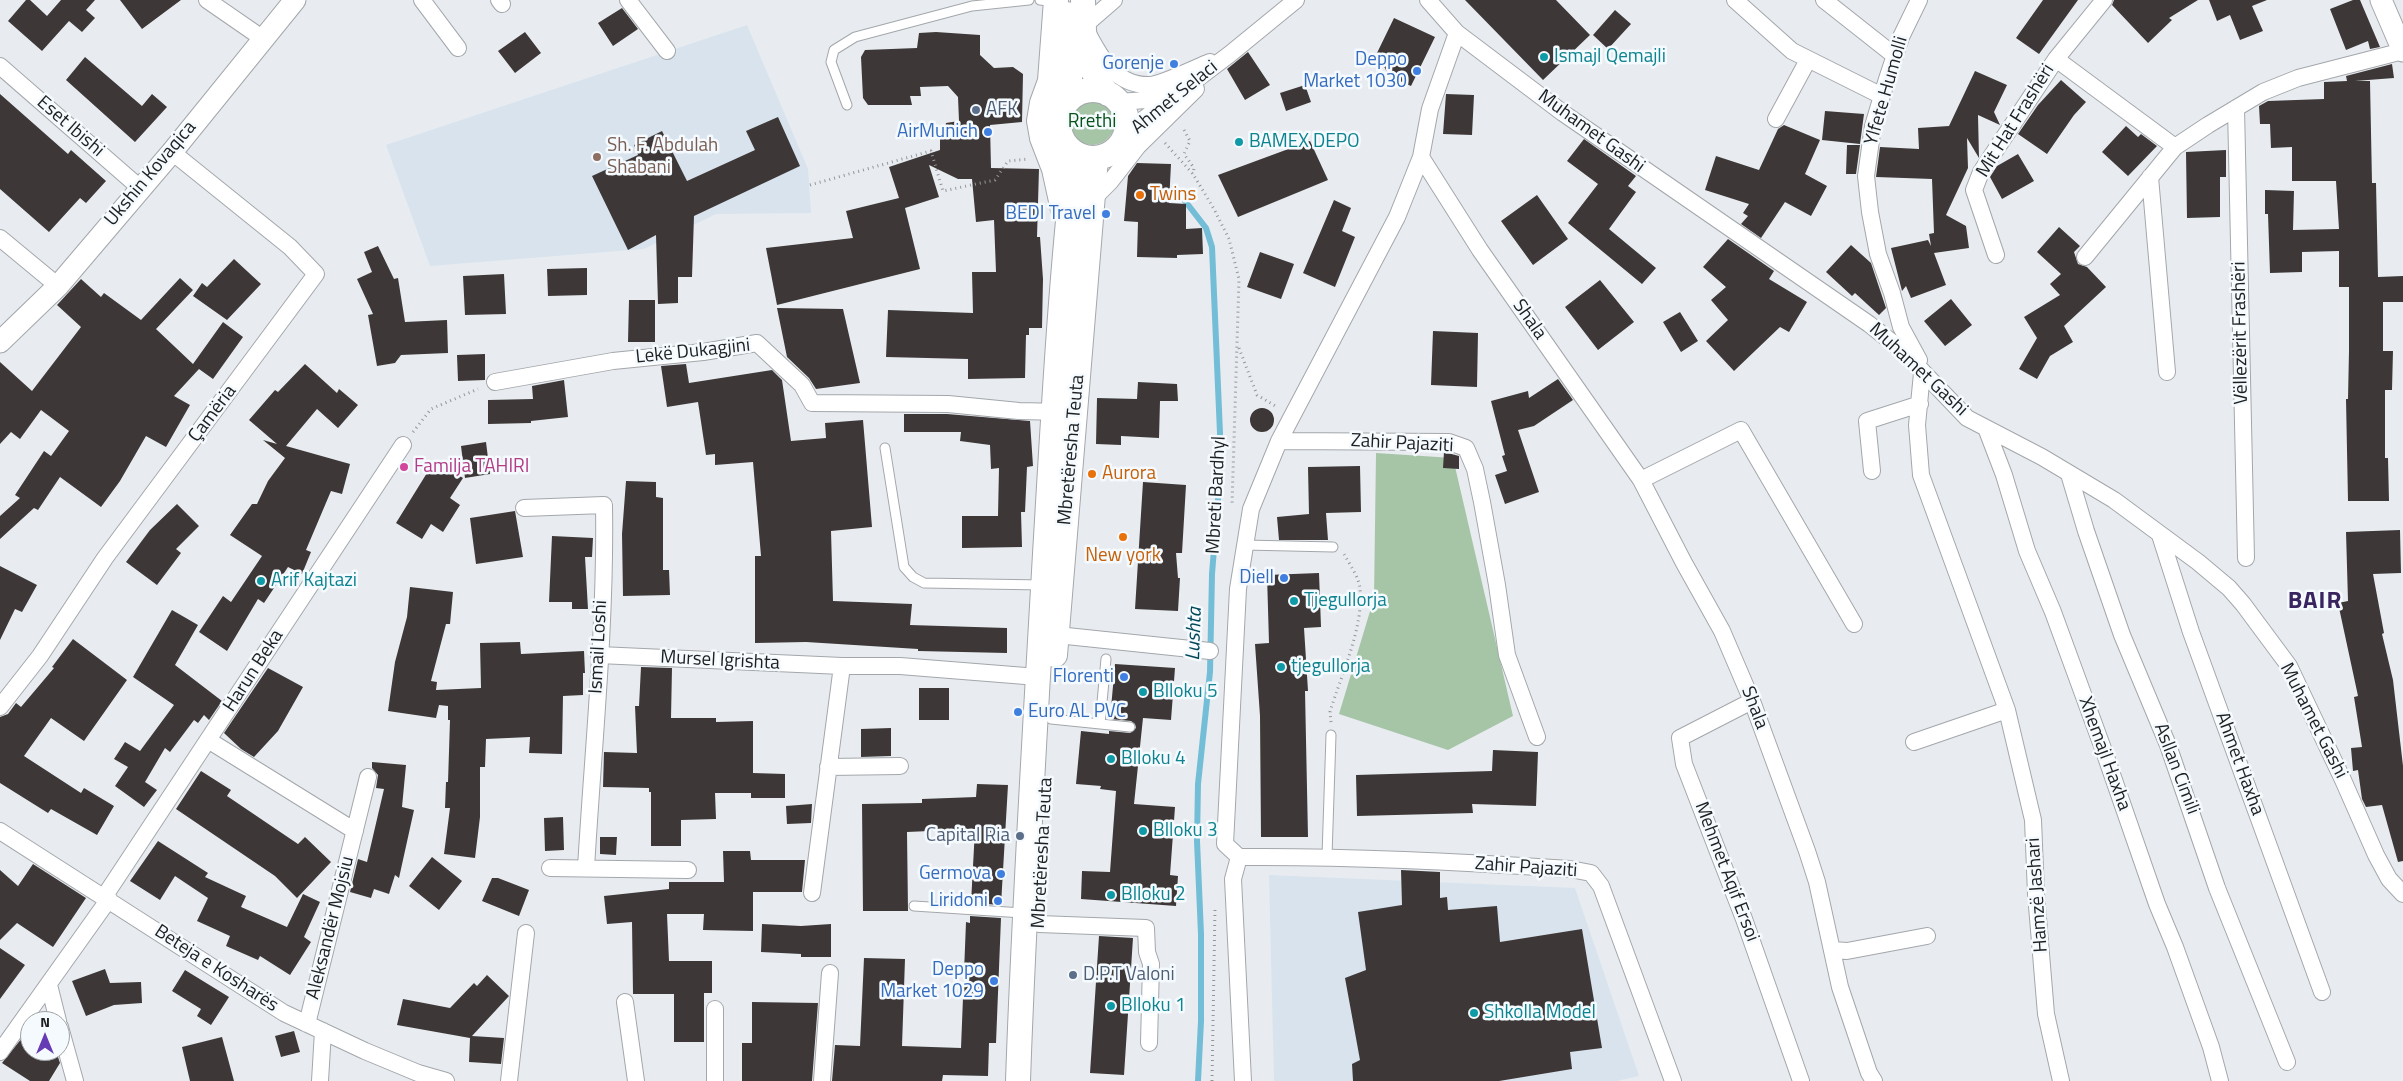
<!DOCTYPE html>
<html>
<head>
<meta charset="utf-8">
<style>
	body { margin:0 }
	#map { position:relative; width:2403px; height:1081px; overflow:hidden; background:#e8ecf0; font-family:"Titillium Web",sans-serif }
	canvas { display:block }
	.north { position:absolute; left:20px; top:1011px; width:50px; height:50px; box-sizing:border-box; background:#f5fafe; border:1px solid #9fa2a5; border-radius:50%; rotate:0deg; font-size:14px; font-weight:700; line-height:20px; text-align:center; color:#1d1f20 }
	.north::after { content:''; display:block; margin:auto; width:18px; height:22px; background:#663cb4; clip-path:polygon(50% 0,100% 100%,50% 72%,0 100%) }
</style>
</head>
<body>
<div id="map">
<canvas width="2403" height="1081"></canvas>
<div class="north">N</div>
</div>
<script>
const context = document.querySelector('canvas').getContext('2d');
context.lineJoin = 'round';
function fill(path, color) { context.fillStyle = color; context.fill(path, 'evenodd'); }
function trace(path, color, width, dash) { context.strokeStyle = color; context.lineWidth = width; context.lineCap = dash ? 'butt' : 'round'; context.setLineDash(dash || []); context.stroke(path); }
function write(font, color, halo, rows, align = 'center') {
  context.font = font + ' "Titillium Web",sans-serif'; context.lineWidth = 5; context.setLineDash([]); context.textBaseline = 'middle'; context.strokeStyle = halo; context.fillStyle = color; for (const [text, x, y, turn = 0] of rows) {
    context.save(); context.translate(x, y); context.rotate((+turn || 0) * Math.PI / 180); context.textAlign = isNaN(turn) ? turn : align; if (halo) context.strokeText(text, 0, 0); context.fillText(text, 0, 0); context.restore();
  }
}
fill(new Path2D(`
	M747,25l61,144 3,44 -95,1 -72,35 -214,17 -44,-121z
	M1269,875l306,13 64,188 -22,5h-343z`), '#d9e3ed');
fill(new Path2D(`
	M1069 122a23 23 0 1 1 46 0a23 23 0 1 1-46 0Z
	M1376,453l77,5 60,258 -65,34 -109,-36 35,-116z`), '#a6c5a7');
trace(new Path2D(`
	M1182,197l24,31 6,19 8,186 -1,54 -7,87 -2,98 -12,112 -1,57 4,93v87l-3,60`), '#73bed6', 6);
fill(new Path2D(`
	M26,0h4l17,16 14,-16h34l-9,10 9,8 -13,14 -13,-11 -27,30 -34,-30z
	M120,0h61l-39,29z
	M1465,0h91l34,35 -47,45z
	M2043,0h35l-39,54 -23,-16z
	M2114,0h84l-29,18 3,2 -24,23 -36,-38z
	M2209,0h58l-15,6 11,25 -23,9 -10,-25 -13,6z
	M2353,0h7l20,47 -10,2 -2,-8 -22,9 -16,-41z
	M622,8l16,21 -25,17 -15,-23z
	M1615,10l16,14 -23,25 -15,-14z
	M1394,18l41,19 -24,49 -22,-10 -12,-23z
	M525,32l16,21 -26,20 -17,-22z
	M936,32l44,3v20l14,13 19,-1 10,7 -1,48 -32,3 1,43 48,1 -2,68h3l3,42 -1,49h-13v7h-3l-1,43 -57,1v-20l-82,-2 2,-47 85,3 -1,-41h24l-2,-52 -18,2 -4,-43h-14l-29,-14 10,32 -34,11 15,61 -143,36 -11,-57 87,-10 -7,-27 53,-13 -10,-31 51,-17v-19h5l1,-8 13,-2 -1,-24 -10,-11 -28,1 1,9h-11l2,9h-44l-5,-7 -2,-41 4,-7 52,-2 2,-15z
	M1248,52l22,33 -25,15 -18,-31z
	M85,57l57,49 10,-12 15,13 -32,35 -69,-62z
	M2392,64l2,14 -39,3h15l2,102h4l2,94 25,-1v26h-20v49h10l-1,39h-7v68h3l1,43h-41l-2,-102h2l1,-48v-64h-10v-36l-37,1v20l-32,1 -2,-59h-3v-24l29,1 -1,39 46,-1 -3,-48h-44v-34l-21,1 -1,-24h-10l-1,-18 9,-5 56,-2v-17l23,-1 -1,-5z
	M1975,71l32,14 -13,27 6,13 -22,-10 1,43 -12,-20 1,30 -22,47 20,11 3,22 -35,5 12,32 -35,13 -5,-12 -4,5 -11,-43 37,-8 3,6 -2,-12 5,-1 -2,-54 -56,-2 4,-30 39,2 -1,-21 31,-2z
	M2061,80l25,22 -12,13 -27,39 -29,-20 20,-29z
	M1305,85l6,17 -25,9 -6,-18z
	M0,94l68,60 3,-4 35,31 -20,22 -6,-5 -31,34 -49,-43z
	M1446,94l28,1 -2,40 -29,-1z
	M1825,111l39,3 -4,30 -38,-4z
	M778,117l22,49 -106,50 -2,61h-14v26l-20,1 -2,-69 -28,15 -36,-74 46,-21 -4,-10 28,-14 25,50 68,-31 -9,-19z
	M1784,125l36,15 -15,34 22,12 -16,30 -26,-14 -24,36 -20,-14 7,-8 -5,-3 6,-9 -44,-14 11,-34 43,14 19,-41z
	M2126,126l12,11 3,-3 16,12 -29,30 -26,-24z
	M1584,139l52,37 -8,10 8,6 -27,37 47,39 -14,16 -74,-61 30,-39 -31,-23z
	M1310,141l18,39 -90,37 -20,-42z
	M1847,145h13l-4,29h-10z
	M2226,150v27h-6v40l-33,1 -1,-66z
	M2018,154l16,27 -32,18 -12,-22 7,-11z
	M1137,163l34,1 -2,39 17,1v25l16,-1 1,26 -26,1v3l-40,-1 1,-35 -14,-1 4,-45z
	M1537,195l31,44 -35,26 -32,-44z
	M1334,200l17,8 -9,23 13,6 -20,50 -32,-14z
	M2059,227l21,19 -6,6 4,12 9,3 19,20 -42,39 9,16 -23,14 -13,23 -18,-10 18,-31 -13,-21 36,-22 -10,-11 11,-10 -24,-22z
	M1728,239l46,32 -5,8 38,23 -18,30 -9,-5 -46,44 -28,-30 22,-21 -17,-20 15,-13 -23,-20z
	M1851,245l20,18 15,45 -7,7 -24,-22 -3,3 -26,-24z
	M378,246l16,33 4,-1 7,44 42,-2 1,33 -47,2 -6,8 -18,3 -9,-51 5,-1 -16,-35 15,-7 -8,-20z
	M1260,252l34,12 -13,35 -34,-12z
	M234,259l27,25 -34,36 -34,-24 9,-13 5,4z
	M587,268v27l-39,1 -1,-27z
	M504,274l2,40 -41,1 -2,-39z
	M180,278l13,12 -37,39 37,35 30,-42 20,15 -30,42 -14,-10 -25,27 16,9 -24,42 -20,-11 -26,45 -19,26 -41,-30 -22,33 -4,-2 -34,31v-23l20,-18 -5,-3 29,-44 7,5 18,-25 -28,-21 -21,29 -9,-7 -11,12v-82l32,29 49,-64 -24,-22 24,-26 20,18 3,-4 37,27z
	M1600,280l34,42 -36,28 -33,-43z
	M1951,299l21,26 -27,21 -21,-25z
	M629,300h26v42h-27z
	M777,308l66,1 17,74 -44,6 -7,-11 -22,-21z
	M1680,312l18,29 -17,11 -18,-30z
	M1433,331l45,2 -1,54 -46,-2z
	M485,354v26l-27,1 -1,-26z
	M305,364l32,29 2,-4 19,16 -20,23 -21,-19 -31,37 64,18 -8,30 -11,-3 -25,59 5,2 -9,22 -14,-7 -24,36 -6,-4 -31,52 -28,-19 24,-36 8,6 31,-46 -32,-21 22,-31h5l11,-23 17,-23 -22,-18 14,4 -28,-24 26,-30 3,2z
	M686,364l3,19 83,-13 10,10 9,61 35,-3 -1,-15 38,-3 9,107 -41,4 2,70 79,3 -2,21 97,3v25l-89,-2v-2l-112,-7 -51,1v-87h6l-8,-94 -38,3v-11l-9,1 -8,-53 -31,5 -6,-41z
	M1558,379l15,21 -39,26 -16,4 21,62 -34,12 -10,-29 12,-4 -5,-15 3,-1 -14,-54 37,-10 1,7z
	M564,380l4,37 -37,4v2l-43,1v-24l45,-1 -1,-13z
	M1138,382l39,2 1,17h-18l-1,37 -38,-2v9l-25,-1 1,-46 40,1z
	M1250 420a12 12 0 1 1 24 0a12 12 0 1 1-24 0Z
	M904,414h43l83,7 3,45 -6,1 -2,45h-4l1,35 -60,1v-32h36l1,-48 -8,1 -1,-24 -30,-4 1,-9h-57z
	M486,442l4,32 -25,4 -4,-32z
	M1444,452l15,4v13l-16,-1z
	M435,460l28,18 -13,20 10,7 -17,27 -12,-8 -9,15 -26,-16z
	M1360,466l1,46 -35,1 2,27h-49l-2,-23 32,-3 -1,-47z
	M626,481l30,1v15l7,1v72h6l1,25 -47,1 -1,-62z
	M1143,482l43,3 -4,68h-6l2,25h2l-2,33 -43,-2z
	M177,504l22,22 -23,23 5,4 -24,32 -31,-23 24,-32z
	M515,511l8,46 -47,7 -6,-46z
	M2400,530l1,43 -28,1 11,59 -2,1 11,46 10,86v95l-5,1 -16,-57 -16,2 -4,-8 -4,-29 -5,1 -2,-23 11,-1 -8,-50 4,-1 -20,-93 10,-2 -2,-69z
	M552,536l41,2 -1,19h-7l3,52h-16v-7h-23z
	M0,566l37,19 -15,27 -7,-3 -15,31z
	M1319,573l2,54 -17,1 4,63h-3l3,146h-47l-1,-121 -5,-72 14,-1 -2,-68z
	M410,587l43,5 -3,32h-4l-15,57 6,1 -1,8 45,-2 -1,-45 40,-1 1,12 63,-3 1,22h-2v22l-20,1 -1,58 -33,-1 1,-16 -44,2 -1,28h-5v50l-5,41 -31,-4 6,-46h-5l1,-26h2l2,-62h-2v-14l-9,-1 -3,13 -48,-7 7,-49 12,-45z
	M172,610l26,15 -23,40 47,36 -13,19 -5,-5 -6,8 -4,-3 -24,32 -5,-4 -20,34 12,8 -13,17 -29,-21 13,-19 -14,-8 11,-17 15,9 34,-46 -41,-28z
	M73,639l54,41 -43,61 -33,-23 -27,38 57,37 3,-5 30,18 -17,29 -46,-26 -3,4 -48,-30v-66l8,-3 8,-11 5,4 33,-39 -2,-1z
	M1115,664l60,4 -4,52 -28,-2 -9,86 41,3 -5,68 8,1 -2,30 -95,-7 1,-28 28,1 6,-81 -16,-2 1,-3 -25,-2 5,-53 28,3v-3l21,2 6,-5 -1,-4 -4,-3 -21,-2z
	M641,667l31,1 -1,50h45v4l37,-1v52l32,1v24h-34v-5h-36l1,26 -35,1v26h-30v-54h-2v-4l-46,-1 1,-35 33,1 -2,-47h4z
	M268,668l35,19 -25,44 -24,26 -13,-8 -17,-16z
	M919,688h30v32h-30z
	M891,728v28l-30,1v-28z
	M1493,750l45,2 -2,54 -64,-2 1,9 -116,3 -1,-41 136,-4z
	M372,762l34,3 -4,42 12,3 -15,68 -4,-3 -6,19 -15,-5 -3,9 -21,-6 8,-33 9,3 17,-73 -8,-1 2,-13 -6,-7z
	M201,771l30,19 -4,6 71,48 7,-7 26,25 -34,36 -22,-22 -99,-67z
	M977,784l31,1 -7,120 -30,-2 4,-74 -68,3 1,79h-45l-1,-107 60,-1v-4l54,-2z
	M812,804l-1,19 -24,1 -1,-18z
	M563,817l1,33 -19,1 -1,-33z
	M600,837h17l-1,18 -16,-1z
	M158,841l50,32 -3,4 41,19 -5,11 46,20 16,-33 17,8 -16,35 7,5 -21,33 -30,-19 -2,4 -32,-14 4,-10 -33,-15 11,-23 -33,-22 -15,24 -30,-19z
	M723,851h27l1,9h54l-3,32h-49v39l-50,-1 1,-16h-37l2,47h43v32h-8v49h-30v-48h-41l-1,-72 -25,2 -3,-28 65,-7v-7h55z
	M432,857l30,24 -23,29 -30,-24z
	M33,864l53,34 -33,49 -36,-24 -17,17v-70l18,16z
	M1401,870l39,2v26l7,-1 1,13 49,-4 3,36 82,-13 20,119 -32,4 2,17 -73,12h-146l-1,-17 8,-4 -15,-82 21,-8 -8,-58 44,-7z
	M492,878h6l31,12 -10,26 -37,-15z
	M970,916l31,2 -5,125h-7l-1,33 -45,-1 -1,6h-110l3,-36 25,1 4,-88 41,1 -3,87 59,2 5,-126 4,1z
	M762,924l39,2 30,-2v33h-30v-3l-40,-2z
	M1099,936l34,2 -9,137 -34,-2z
	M0,948l25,17 -25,34z
	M105,969l5,14 31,-1 1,21 -28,2 -28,11 -14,-35z
	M185,970l44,27 -18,28 -14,-9 4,-7 -29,-18z
	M487,975l22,21 -37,40 32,2 -3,26 -32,-2 1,-24 -73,-13 6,-26 47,9 24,-25 3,3z
	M752,1002l66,1 -6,78h-70v-38h10z
	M294,1031l6,21 -19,5 -6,-21z
	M26,1033l4,3v15h23l4,3 3,9 -11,18h-19l-28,-18z
	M222,1037l12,44h-44l-8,-34z`), '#3d3837');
const service = new Path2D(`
	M1040,0l16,2
	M847,105l-16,-43 3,-12 21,-13 117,-31 57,-6
	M885,448l19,119 9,10 11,6 119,2
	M1245,545l88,2
	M1051,719l79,8
	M1100,724l6,-65
	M1327,856l4,-121
	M914,906l109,7`);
const minor = new Path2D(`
	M207,0l55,38
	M422,0l36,48
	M499,0l3,4
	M628,0l39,51
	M1114,0l-30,26c14,27 29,59 64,59 11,1 49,-18 62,-23
	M1428,0l29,33 106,80 306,211 34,27 64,67 75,39 72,43 84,62 31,26 14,16 46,62 54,114 33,75 13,24 14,15
	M1735,0l57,51 90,45
	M1824,0l71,56
	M1919,0l-18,37 -14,42 -14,47 -7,50 4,36 8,42 14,39 9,34 18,33
	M1457,33l-27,76 -9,48 -24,60 -118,224 -28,68 -13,80 -13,255 14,13c110,-1 220,5 331,12l21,4 10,13 72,195
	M2056,59l119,88
	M0,66l140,122
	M1119,102l27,-2 25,-14
	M2236,108l10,450
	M1776,119l32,-59
	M1120,144l24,-25 86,-65 66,-54
	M1421,157l59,93 161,230 43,83 38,68 30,70 55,150 10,31 23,105 29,86 5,8
	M2150,177l17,195
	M1094,198l16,-16 28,-36 58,-57
	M0,238l58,48
	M1996,255l-22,-65 7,-18 75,-113 48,-59
	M2085,257l90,-110 33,-22 55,-33 35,-14 105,-27
	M1922,373l-5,52 4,50 86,235 26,110 3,74 10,120 15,67
	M495,382l118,-21 90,-9 54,-9 45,42 10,18 136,1 71,7 44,1
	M1986,428l18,47 23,76 26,61 52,142 52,150 18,43 36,100 9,34
	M1279,441l170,1 17,6 9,21 7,33 15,83 10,70 30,82
	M1872,471l-5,-50 53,-17
	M2069,474l17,57 36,104 46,110 49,143 70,174
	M1641,480l100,-50 113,194
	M524,508l80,-3c2,121 -11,243 -18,363
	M2160,535l31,97 131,360
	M1057,635l153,16
	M599,655l243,11h58l138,11
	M1752,701l-72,37 4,26 60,155 57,162
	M0,707l40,-51 65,-98 211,-284 -26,-27 -118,-95
	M208,740l147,91
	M1914,742l93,-32
	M828,767l72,-1
	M0,831l284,182 81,38 53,22 28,8
	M1239,857l-6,22 10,202
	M550,868l138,2
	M812,893l30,-227
	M104,897l299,-452
	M1039,924l107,4 1,24 4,12 -2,79
	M1832,950l15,1 80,-15
	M49,985l9,36
	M625,1002l11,79
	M715,1009v72
	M307,1024l61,-247
	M60,1027l15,54
	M0,1052l109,-153
	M320,1081l3,-50
	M509,1081l17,-148
	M822,1081l8,-108`);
const tertiary = new Path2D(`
	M2381,0l22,51
	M0,342l58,-56 114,-134 123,-152`);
const secondary = new Path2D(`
	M1056,0l-6,81 -8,22 -3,18 3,17 12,31 9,41
	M1083,0c1,37 -1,64 25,94
	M1059 124a34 34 0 1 1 68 0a34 34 0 1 1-68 0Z
	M1064,105l8,-37 -5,-54
	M1055,655l41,-497
	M1018,1081c6,-176 17,-351 27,-527 8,-134 15,-268 30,-401`);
trace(service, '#a3a7ab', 11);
trace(minor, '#a3a7ab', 18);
trace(tertiary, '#a3a7ab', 23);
trace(secondary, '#a3a7ab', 26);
trace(new Path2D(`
	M1184,130l6,11 -6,13 10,14 -1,6
	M1165,143l28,31 21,35 15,30 10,40 -7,226
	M810,185l121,-34 12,40 52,-11 13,-19 21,-2
	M1239,348l18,47 20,12
	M413,432l18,-23 47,-20
	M1331,722l-1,-10c11,-37 34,-85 30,-123 -1,-12 -10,-24 -16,-35
	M1212,1081l3,-172`), '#939699', 3, [1, 4]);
trace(service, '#fff', 9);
trace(minor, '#fff', 16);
trace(tertiary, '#fff', 21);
trace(secondary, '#fff', 24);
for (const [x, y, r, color] of [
	[1544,57,5,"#0f9aa8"],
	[1174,64,5,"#3f7fe0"],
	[1417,71,5,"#3f7fe0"],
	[976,110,5,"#5c6f8a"],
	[988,132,5,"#3f7fe0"],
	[1239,142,5,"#0f9aa8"],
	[597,157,5,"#8d6e63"],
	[1140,195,5,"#e8710a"],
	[1106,214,5,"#3f7fe0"],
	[404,467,5,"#d1479c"],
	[1092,474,5,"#e8710a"],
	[1123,537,5,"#e8710a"],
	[1284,578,5,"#3f7fe0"],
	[261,581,5,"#0f9aa8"],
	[1294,601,5,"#0f9aa8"],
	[1281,667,5,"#0f9aa8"],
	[1124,677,5,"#3f7fe0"],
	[1143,692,5,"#0f9aa8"],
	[1018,712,5,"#3f7fe0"],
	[1111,759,5,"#0f9aa8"],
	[1143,831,5,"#0f9aa8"],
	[1020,836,5,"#5c6f8a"],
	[1001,874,5,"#3f7fe0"],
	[1111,895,5,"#0f9aa8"],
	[998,901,5,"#3f7fe0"],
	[1073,975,5,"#5c6f8a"],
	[994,981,5,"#3f7fe0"],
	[1111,1006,5,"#0f9aa8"],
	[1474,1013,5,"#0f9aa8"]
]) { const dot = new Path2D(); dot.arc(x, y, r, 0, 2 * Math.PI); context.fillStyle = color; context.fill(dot); trace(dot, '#f5fafe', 2); }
write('19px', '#0d838f', '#f5fafe', [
	["Ismajl Qemajli",1554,57],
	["BAMEX DEPO",1249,142],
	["Arif Kajtazi",271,581],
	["Tjegullorja",1304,601],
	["tjegullorja",1291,667],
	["Blloku 5",1153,692],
	["Blloku 4",1121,759],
	["Blloku 3",1153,831],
	["Blloku 2",1121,895],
	["Blloku 1",1121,1006],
	["Shkolla Model",1484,1013]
], 'left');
write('19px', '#366cbe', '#f5fafe', [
	["Deppo",1407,60],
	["Market 1030",1407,82],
	["Gorenje",1164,64],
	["AirMunich",978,132],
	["BEDI Travel",1096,214],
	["Diell",1274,578],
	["Florenti",1114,677],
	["Euro AL PVC",1028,712,"left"],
	["Germova",991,874],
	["Liridoni",988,901],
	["Deppo",984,970],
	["Market 1029",984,992]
], 'right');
write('19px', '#1d1f20', '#f5fafe', [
	["Ylfete Humolli",1887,91,-74],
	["Ahmet Selaci",1175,98,-39],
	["Mit Hat Frashëri",2016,121,-58],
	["Eset Ibishi",70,127,41],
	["Muhamet Gashi",1591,132,36],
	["Ukshin Kovaqica",151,174,-50],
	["Shala",1529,320,55],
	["Vëllezërit Frashëri",2241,333,-91],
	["Lekë Dukagjini",693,352,-6],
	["Muhamet Gashi",1918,370,43],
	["Çamëria",213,414,-53],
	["Zahir Pajaziti",1402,444,3],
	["Mbretëresha Teuta",1072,450,-85],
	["Mbreti Bardhyl",1217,495,-87],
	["Ismail Loshi",599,647,-87],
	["Mursel Igrishta",720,661,3],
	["Harun Beka",254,671,-57],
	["Shala",1754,708,69],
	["Muhamet Gashi",2313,721,63],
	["Xhemajl Haxha",2104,754,70],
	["Ahmet Haxha",2239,764,70],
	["Asllan Cimili",2176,769,69],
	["Mbretëresha Teuta",1043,853,-87],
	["Zahir Pajaziti",1526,868,4],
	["Mehmet Aqif Ersoi",1726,872,69],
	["Hamzë Jashari",2038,895,-94],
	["Aleksandër Mojsiu",331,928,-76],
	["Beteja e Kosharës",216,969,33]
]);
write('19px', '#4e5e75', '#f5fafe', [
	["AFK",986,110],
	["Capital Ria",1010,836,"right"],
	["D.P.T Valoni",1083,975]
], 'left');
write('19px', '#085218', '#f5fafe', [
	["Rrethi",1092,122]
]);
write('19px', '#785e54', '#f5fafe', [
	["Sh. F. Abdulah",607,146],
	["Shabani",607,168]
], 'left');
write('19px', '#c56008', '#f5fafe', [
	["Twins",1150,195],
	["Aurora",1102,474],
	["New york",1123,556,"center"]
], 'left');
write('19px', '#b23c85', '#f5fafe', [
	["Familja TAHIRI",414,467]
], 'left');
write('italic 20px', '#004758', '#f5fafe', [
	["Lushta",1195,634,-88]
]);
context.letterSpacing = '1px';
write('bold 24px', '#392661', '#f5fafe', [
	["BAIR",2315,602]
]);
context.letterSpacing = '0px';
</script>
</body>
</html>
